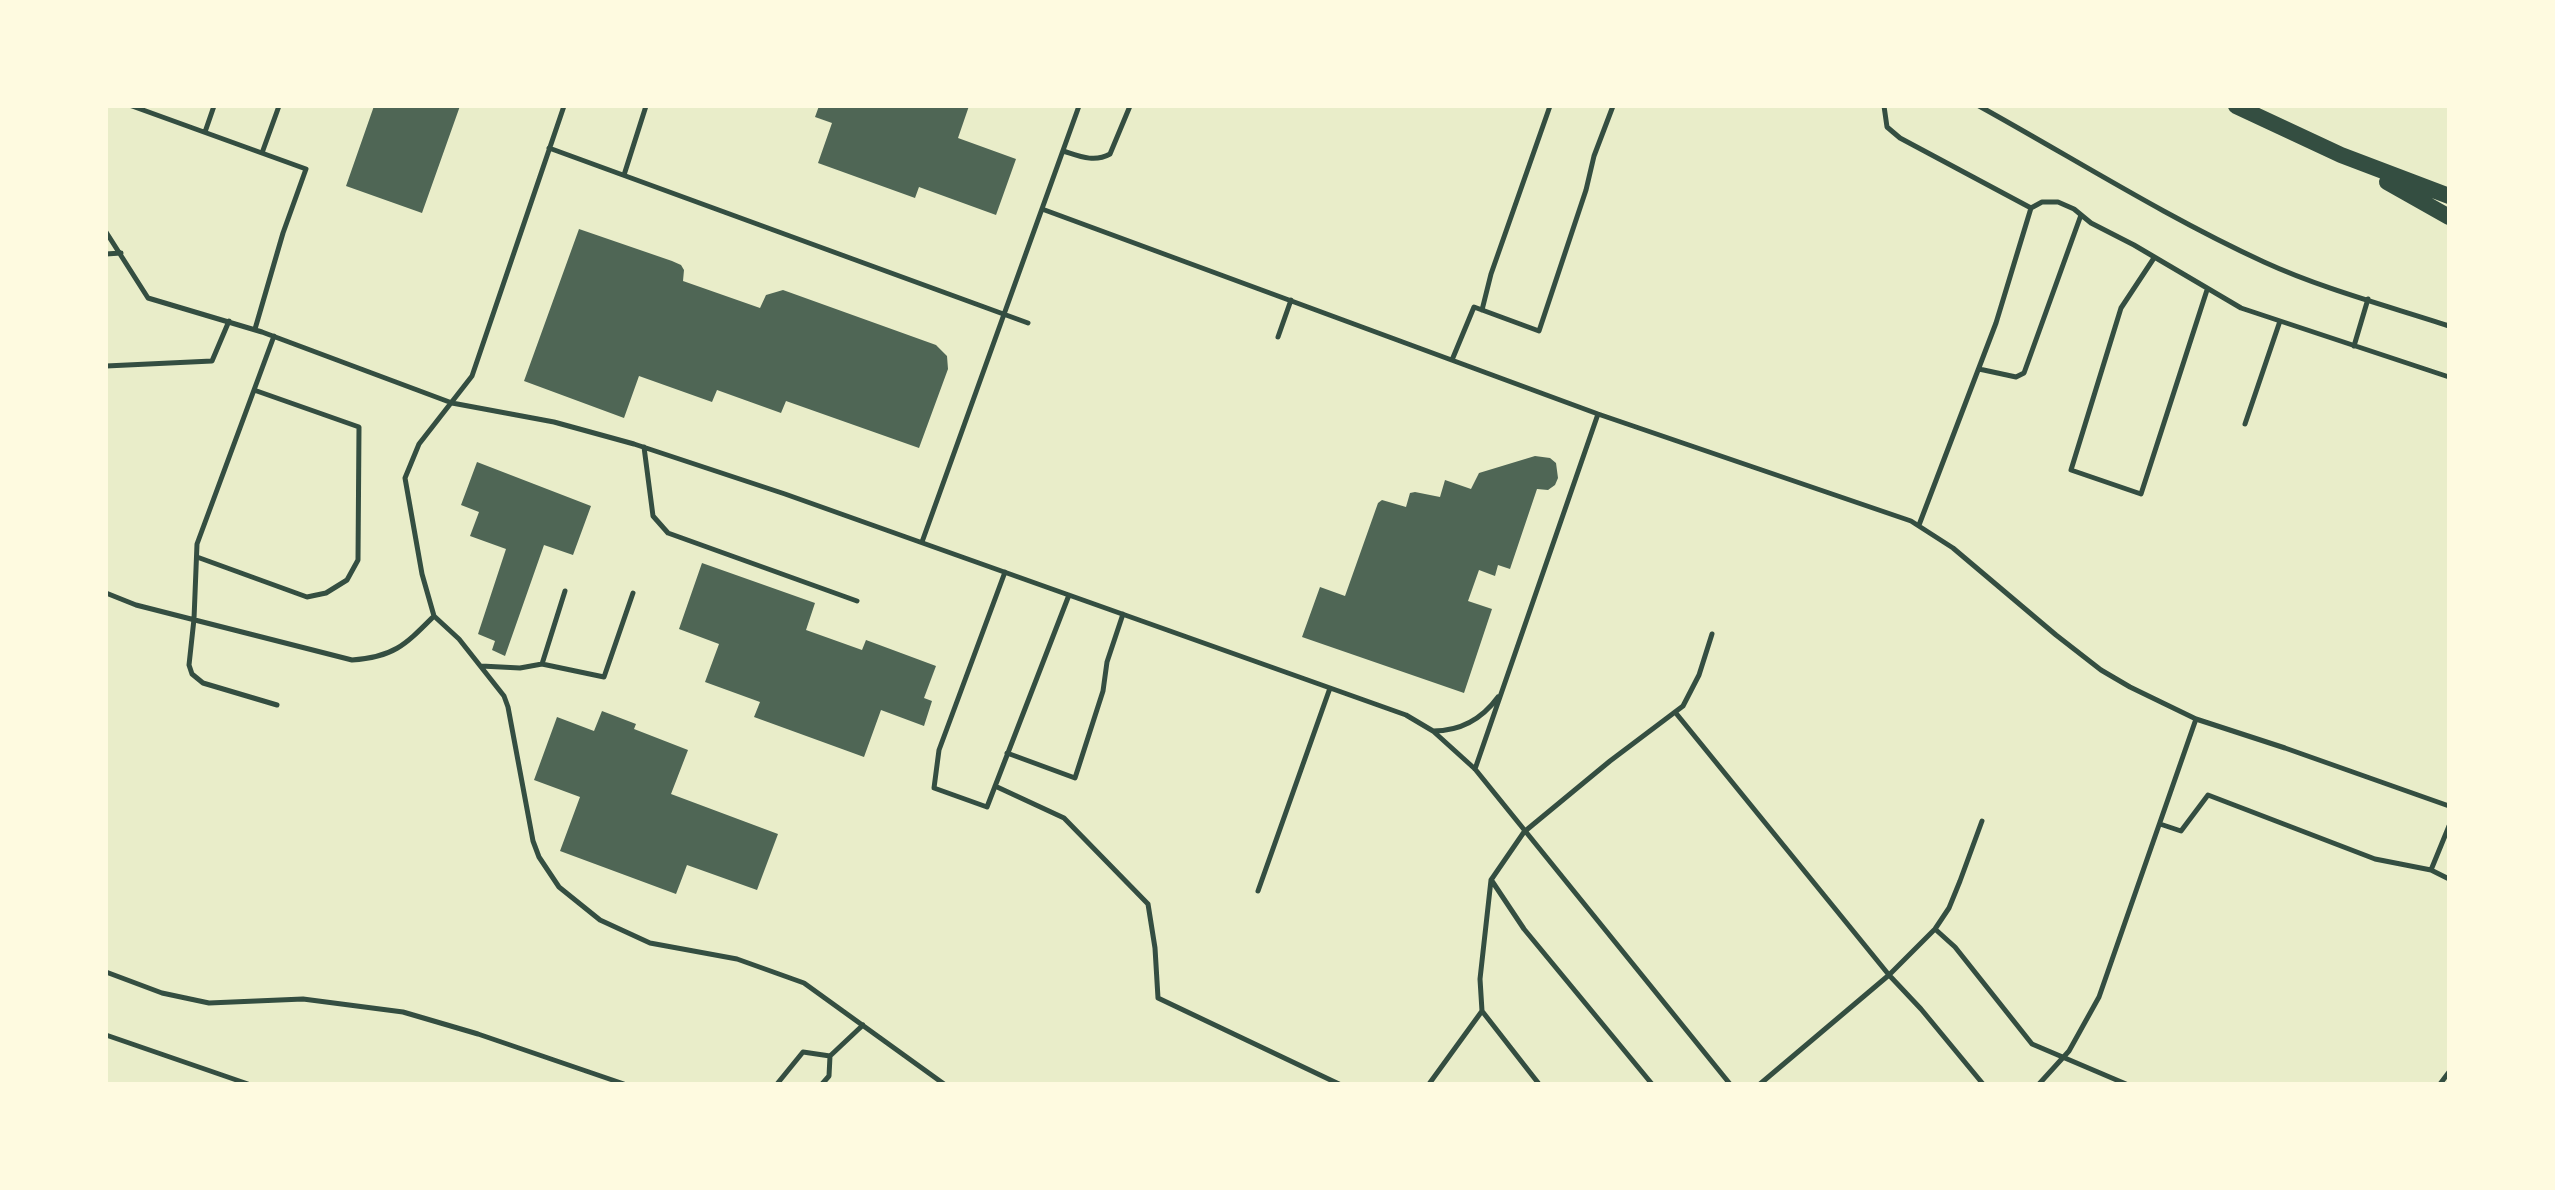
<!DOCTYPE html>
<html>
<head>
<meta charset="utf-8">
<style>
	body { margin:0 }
	#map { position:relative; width:2555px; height:1190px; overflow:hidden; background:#e9edc9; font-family:"Fira Sans Condensed",sans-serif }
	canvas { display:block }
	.frame { position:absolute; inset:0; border:108px solid #fefae0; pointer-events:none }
</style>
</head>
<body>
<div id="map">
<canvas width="2555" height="1190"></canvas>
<div class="frame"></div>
</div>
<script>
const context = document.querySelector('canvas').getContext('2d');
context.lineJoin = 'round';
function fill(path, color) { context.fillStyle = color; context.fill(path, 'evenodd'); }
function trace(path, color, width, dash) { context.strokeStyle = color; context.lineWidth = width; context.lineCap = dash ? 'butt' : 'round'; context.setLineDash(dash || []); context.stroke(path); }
fill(new Path2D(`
	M374,106h86l-38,107 -76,-27z
	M819,106h150l-11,32 58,21 -20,56 -77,-28 -4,11 -97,-35 14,-40 -17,-6z
	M579,229l93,32 9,4 3,5 -1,11 77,27 6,-13 17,-5 153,55 11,11 1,13 -29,79 -133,-47 -5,12 -64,-23 -5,12 -73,-26 -15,42 -100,-37z
	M1535,456l15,2 6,5 2,15 -3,7 -7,5 -11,-1 -27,80 -12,-4 -3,11 -16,-6 -11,31 24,8 -28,84 -162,-56 18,-50 25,9 33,-93 4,-3 24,7 4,-14 5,-1 25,5 5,-17 26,9 8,-16z
	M477,462l114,44 -18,49 -29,-10 -39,111 -13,-6 3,-9 -17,-7 28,-85 -36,-13 9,-24 -18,-7z
	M702,563l113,40 -9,27 56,20 4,-10 70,26 -12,32 8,3 -8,25 -43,-16 -17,47 -110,-40 6,-15 -55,-20 14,-38 -40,-15z
	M602,711l34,13 -2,5 54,21 -17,44 107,40 -21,56 -70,-25 -11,29 -116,-43 20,-54 -46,-17 23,-63 37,14z`), '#4f6655');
trace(new Path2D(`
	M132,106l174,63 -23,64 -28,96
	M564,106l-92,270 -53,68 -14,34 17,96 12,42 25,23 45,57 4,11 25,134 6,16 20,30 41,33 50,23 87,16 67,24 140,101
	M1884,106l3,21 13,11 131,70 11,-6h16l16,7 17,14 43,22 107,63 208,69
	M1979,106c94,52 187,111 285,156 59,27 124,44 185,64
	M205,132l9,-26
	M549,148l479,175
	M1063,151c16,5 31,12 47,3l20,-48
	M262,153l17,-47
	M624,175l22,-69
	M1042,209l556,205 313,107 42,27 103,87 45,35 29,17 66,32 89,29 164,58
	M106,232l42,66 114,34 190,71 102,19 80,22 151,50 621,221 27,16 42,38 255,315
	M106,254l15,-1
	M2154,258l-33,50 -50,162 70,24 66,-204
	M1482,310l9,-36 59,-168
	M274,336l-77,208 -3,75 -5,46 3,9 11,9 74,22
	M1278,337l13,-37
	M2354,346l14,-47
	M1452,360l22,-53 65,24 47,-141 8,-34 19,-50
	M106,366l106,-5 17,-40
	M1979,369l37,8 8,-4 57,-158
	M2245,424l35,-103
	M644,447l9,69 15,17 189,68
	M1919,525l77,-202 35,-115
	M922,542l157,-436
	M197,557l110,40 19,-4 21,-13 11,-20 1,-133 -105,-37
	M1005,572l-66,178 -5,38 53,19 82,-212
	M106,593l30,12 216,55c42,-3 53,-15 82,-44
	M542,664l23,-73
	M481,666l39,2 22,-4 62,13 29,-84
	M1675,712l214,263 32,34 62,75
	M1433,731c27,0 49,-12 65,-34
	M1007,753l68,25 28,-87 4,-29 16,-48
	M1475,769l123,-355
	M995,786l69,32 84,86 7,44 3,50 181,86
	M2160,824l21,7 27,-36 167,64 56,11 18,9
	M2431,870l18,-44
	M1492,881l32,48 128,155
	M1258,891l72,-203
	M1935,929l20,18 77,97 94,40
	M106,972l56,21 47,10 94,-4 100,13 75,22 146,50
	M106,1035l142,49
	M777,1084l26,-32 27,4
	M822,1084l7,-8 1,-20 33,-31
	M1429,1084l53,-73
	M1539,1084l-57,-73 -2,-32 11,-99 33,-48 86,-71 73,-55 16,-31 13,-41
	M1760,1084l129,-109 46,-46 14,-21 11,-27 22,-60
	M2039,1084l30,-33 30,-54 97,-278
	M2440,1084l9,-12`), '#344e41', 5);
trace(new Path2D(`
	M2236,106l105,49 108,41
	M2387,182l62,35`), '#344e41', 16);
</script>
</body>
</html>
